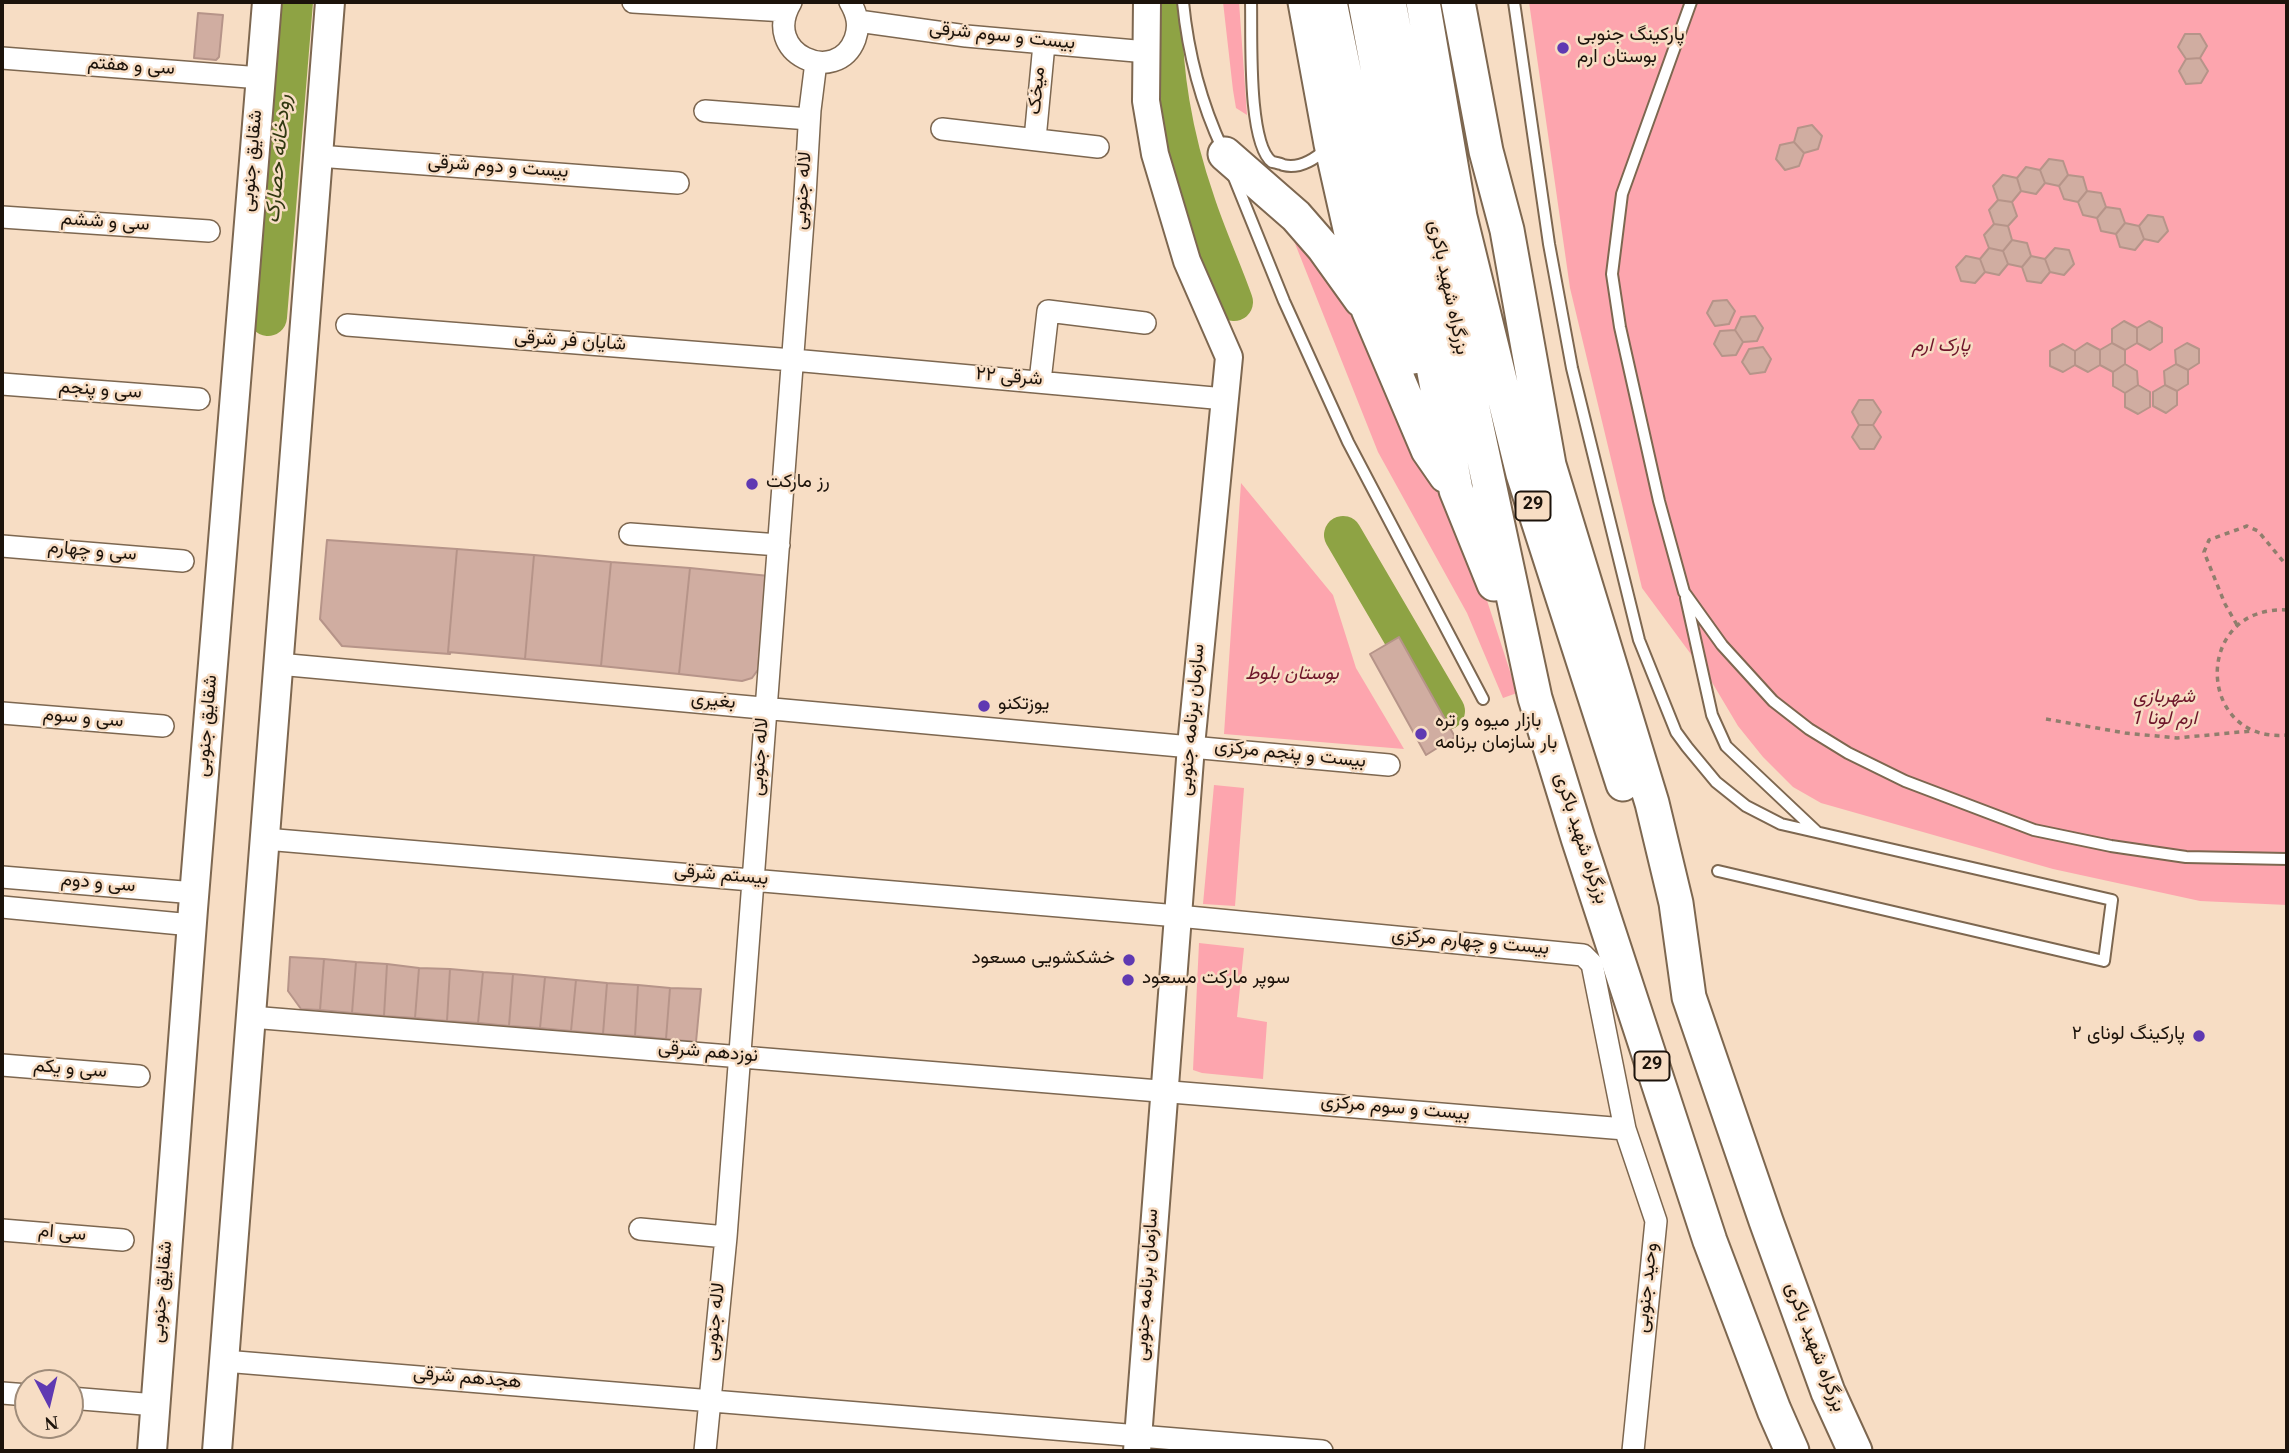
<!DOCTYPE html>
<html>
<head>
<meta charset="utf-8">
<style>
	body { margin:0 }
	#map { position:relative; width:2289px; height:1453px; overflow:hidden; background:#f7ddc4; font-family:Georgia,serif }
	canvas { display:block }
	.frame { position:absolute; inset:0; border:4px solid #1c130b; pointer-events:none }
	.north { position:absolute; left:14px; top:1369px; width:70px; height:70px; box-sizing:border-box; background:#f7ddc4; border:2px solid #9f8c7a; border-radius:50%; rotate:173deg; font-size:19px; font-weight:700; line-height:28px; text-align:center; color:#1c130b }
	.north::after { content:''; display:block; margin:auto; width:24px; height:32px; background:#5f39b2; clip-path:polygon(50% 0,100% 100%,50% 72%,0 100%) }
</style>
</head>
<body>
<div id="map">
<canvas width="2289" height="1453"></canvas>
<div class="frame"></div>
<div class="north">N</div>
</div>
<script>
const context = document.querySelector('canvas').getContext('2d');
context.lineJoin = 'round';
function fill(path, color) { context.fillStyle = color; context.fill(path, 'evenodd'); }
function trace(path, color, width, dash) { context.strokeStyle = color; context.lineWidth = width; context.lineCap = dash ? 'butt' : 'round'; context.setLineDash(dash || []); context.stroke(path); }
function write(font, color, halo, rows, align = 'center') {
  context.font = font + ' Georgia,Vazirmatn,serif'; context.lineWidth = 5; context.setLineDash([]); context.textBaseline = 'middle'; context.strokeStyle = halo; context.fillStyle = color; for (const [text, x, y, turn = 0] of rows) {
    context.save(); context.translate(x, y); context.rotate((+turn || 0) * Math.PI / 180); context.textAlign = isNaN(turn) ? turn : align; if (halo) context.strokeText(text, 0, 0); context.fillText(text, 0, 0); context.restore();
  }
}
fill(new Path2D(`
	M1223,2h16l8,113 -11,-7 -3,-18z
	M1529,2h758v903l-87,-4 -147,-32 -232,-66 -28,-16 -30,-30 -25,-31 -25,-42 -71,-96 -72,-300z
	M1294,241l20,4 49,65 107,238 47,145 -14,5 -36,-85 -89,-161z
	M1241,483l92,112 23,73 48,81 -180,-15z
	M1214,785l30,3 -9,118 -32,-2z
	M1199,943l45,5 -7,69 30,5 -4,57 -61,-6 -9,-3z`), '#fda5ae');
trace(new Path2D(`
	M1164,2c-3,66 10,137 32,200 11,34 26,66 38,100
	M268,317l26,-315
	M1343,535l103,176`), '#8ea344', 38);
const building = new Path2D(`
	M198,13l25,2 -4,42 -3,3 -22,-2z
	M2185,34h15l7,12 -7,12 -14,1 -8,-12z
	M2200,58l8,13 -7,12 -15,1 -7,-13 7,-12z
	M1812,125l10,11 -4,13 -14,4 -10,-11 4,-14z
	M1794,142l10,11 -5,13 -14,4 -9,-11 4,-14z
	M2049,159l14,2 5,14 -9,11 -14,-3 -5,-13z
	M2026,167l14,3 5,13 -9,11 -15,-3 -4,-13z
	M2003,175l14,3 4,13 -9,11 -14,-2 -5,-14z
	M2068,175l15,2 4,14 -9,11 -14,-3 -5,-13z
	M2087,191l14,2 5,14 -9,11 -14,-3 -5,-13z
	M1998,200l14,2 5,14 -9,10 -14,-2 -5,-14z
	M2106,207l14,2 5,14 -9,11 -15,-3 -4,-13z
	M2148,215l15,2 5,14 -10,11 -14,-3 -5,-13z
	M2125,223l14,3 5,13 -9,11 -15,-3 -4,-13z
	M1994,224l14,2 4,14 -9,11 -14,-3 -5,-13z
	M2012,240l15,3 4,13 -9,11 -14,-3 -5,-13z
	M1989,248l14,3 5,13 -9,11 -14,-3 -5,-13z
	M2055,248l14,2 5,14 -10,11 -14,-3 -5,-13z
	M1966,256l14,3 5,13 -10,11 -14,-2 -5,-14z
	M2031,256l14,3 5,13 -9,11 -14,-2 -5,-14z
	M1727,300l8,11 -6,13 -14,2 -8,-13 6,-12z
	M1755,316l8,12 -6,13 -14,1 -8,-12 6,-13z
	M2124,321l13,7v15l-12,7 -13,-7v-14z
	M2149,321l13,7v14l-12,8 -13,-7v-15z
	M1735,330l8,12 -7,13 -14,1 -8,-12 6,-13z
	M2087,343l13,7v15l-12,7 -13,-7v-14z
	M2112,343l13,7v14l-12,8 -13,-7v-15z
	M2187,343l12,6v14l-11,7 -12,-6 -1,-14z
	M2063,344l12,7v14l-12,7 -13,-6v-15z
	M1763,347l8,12 -6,13 -15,2 -8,-12 7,-13z
	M2125,364l12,7 1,14 -13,8 -12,-7v-14z
	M2176,364l12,6v14l-11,7 -12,-6 -1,-14z
	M2138,385l12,7v15l-12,7 -13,-7v-14z
	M2165,385l12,6v14l-11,8 -13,-7v-14z
	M1859,400h14l8,12 -8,13h-14l-7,-13z
	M1859,425h14l8,12 -7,12h-14l-8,-12z
	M327,540l130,9 -9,103 2,2 -108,-8 -22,-27z
	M457,549l77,6 -9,104 -77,-7z
	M534,555l77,7 -10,104 -76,-7z
	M611,562l79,6 -11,106 -78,-8z
	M690,568l79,8 -9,91 -8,11 -10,3 -63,-7z
	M1399,637l56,100 -29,18 -56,-101z
	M290,957l34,2 -4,51 -19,-1 -13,-18z
	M324,959l32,3 -4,51 -32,-3z
	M356,962l31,2 -3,52 -32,-3z
	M387,964l32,4 -4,50 -31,-2z
	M419,968l31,1 -3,52 -32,-3z
	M450,969l33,3 -5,51 -31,-2z
	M483,972l30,2 -4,52 -31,-3z
	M513,974l32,3 -5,51 -31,-2z
	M545,977l31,3 -5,51 -31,-3z
	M576,980l31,3 -4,51 -32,-3z
	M607,983l31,2 -3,51 -32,-2z
	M638,985l32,3 -4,51 -31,-3z
	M670,988l31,1 -5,53 -30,-3z`);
fill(building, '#d0ada1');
trace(building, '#b69489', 2);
const service = new Path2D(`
	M1183,2c5,52 18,101 40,148
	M1251,2c1,31 -4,141 21,160 1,0 10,2 11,3 16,4 31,-5 43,-16
	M1514,2l35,242 23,124 67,272 37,92 11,15 29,35 30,24 35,18 331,76 -8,61 -386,-90
	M1691,2l-69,192 -10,80 8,53 39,174 25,91 38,53 51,56 36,28 39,24 57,28 129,49 77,16 75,11 101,2
	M1233,175l51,126 64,141 135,257
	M1686,598l26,117 14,31 90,85`);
const minor = new Path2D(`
	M633,2l153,9
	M791,2c-31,52 46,85 64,37 5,-14 2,-25 -5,-37
	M858,21l108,15 181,16
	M2,58l259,20
	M705,111l104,8
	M942,129l156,18
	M1035,139l9,-95
	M318,156l360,27
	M2,217l207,14
	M347,325l446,35 432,39
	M1040,381l8,-70 97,12
	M2,384l197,15
	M630,534l149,11
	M2,546l181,15
	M278,664l1111,101
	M2,713l161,13
	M265,839l913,77 405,39 9,9 33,165 31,92 -23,230
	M2,877l193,16
	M2,907l190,18
	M251,1017l1374,112
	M2,1065l137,11
	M640,1229l86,8
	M2,1230l121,10
	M224,1361l1098,90
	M2,1393l26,2
	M70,1398l86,7
	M705,1451l21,-214 79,-1042 5,-85 6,-48`);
const tertiary = new Path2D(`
	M1137,1451l54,-705 38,-389 -42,-96 -32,-107 -9,-53 1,-99`);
const secondary = new Path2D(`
	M152,1451l41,-542 74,-907
	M217,1451l113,-1449`);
const trunk = new Path2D(`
	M1305,2l26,142 37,165 60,141 18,26
	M1330,2l26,126 50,214 7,15
	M1365,2l91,488 38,94
	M1389,2l27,141 119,555 43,140 132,403 64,169 18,41
	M1423,2l37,215 63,257 100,310
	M1458,2l28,149 21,79 42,235 103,338 24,100 13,94 77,224 62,171 27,59
	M1225,154l71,62 27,31 38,53`);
trace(service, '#7d6750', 14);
trace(minor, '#7d6750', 24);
trace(tertiary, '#7d6750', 30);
trace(secondary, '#7d6750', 32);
trace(trunk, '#7d6750', 37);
trace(new Path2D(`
	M2287,610c-95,-5 -91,134 0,125
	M2237,625l-12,-21 -21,-52 5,-12 38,-14 11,5 29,35
	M2046,719l79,14 52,5 74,-7`), '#907e6d', 3.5, [5, 5]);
trace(service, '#fff', 10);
trace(minor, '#fff', 21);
trace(tertiary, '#fff', 26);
trace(secondary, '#fff', 28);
trace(trunk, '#fff', 33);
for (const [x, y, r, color] of [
	[1563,48,7,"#5f39b2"],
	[752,484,7,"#5f39b2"],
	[984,706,7,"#5f39b2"],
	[1421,734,7,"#5f39b2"],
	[1129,960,7,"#5f39b2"],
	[1128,980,7,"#5f39b2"],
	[2199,1036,7,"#5f39b2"]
]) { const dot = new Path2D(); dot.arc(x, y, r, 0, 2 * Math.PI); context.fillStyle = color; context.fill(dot); trace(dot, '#f7ddc4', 2.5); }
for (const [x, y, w] of [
	[1533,506,35],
	[1652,1066,35]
]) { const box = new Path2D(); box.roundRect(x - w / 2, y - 14.5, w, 29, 5); context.fillStyle = '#f7ddc4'; context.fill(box); trace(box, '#1c130b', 2); }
write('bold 18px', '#1c130b', null, [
	["29",1533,506],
	["29",1652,1066]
]);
write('19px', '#1c130b', '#f7ddc4', [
	["پارکینگ جنوبی",1577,37],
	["بوستان ارم",1577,59],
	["رز مارکت",766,484],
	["یوزتکنو",998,706],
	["بازار میوه و تره",1435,723],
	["بار سازمان برنامه",1435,745],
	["خشکشویی مسعود",1115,960,"right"],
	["سوپر مارکت مسعود",1142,980],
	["پارکینگ لونای ۲",2185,1036,"right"]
], 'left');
write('19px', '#1c130b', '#f7ddc4', [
	["بیست و سوم شرقی",1002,38,6],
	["سی و هفتم",131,68,4],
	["میخک",1039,91,-85],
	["شقایق جنوبی",254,161,-85],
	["بیست و دوم شرقی",498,169,4],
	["لاله جنوبی",805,191,-86],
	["سی و ششم",105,224,4],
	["بزرگراه شهید باکری",1446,288,78],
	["شایان فر شرقی",570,343,4],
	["۲۲ شرقی",1009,379,5],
	["سی و پنجم",100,392,4],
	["سی و چهارم",92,553,5],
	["بغیری",713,703,5],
	["سی و سوم",83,720,5],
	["سازمان برنامه جنوبی",1194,720,-85],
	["شقایق جنوبی",209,726,-85],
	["بیست و پنجم مرکزی",1290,756,6],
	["لاله جنوبی",762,757,-86],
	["بزرگراه شهید باکری",1579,839,72],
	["بیستم شرقی",721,877,5],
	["سی و دوم",98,885,5],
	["بیست و چهارم مرکزی",1470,944,5],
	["نوزدهم شرقی",708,1054,5],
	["سی و یکم",70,1071,5],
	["بیست و سوم مرکزی",1395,1110,5],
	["سی ام",62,1235,5],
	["سازمان برنامه جنوبی",1149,1285,-86],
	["وحید جنوبی",1649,1288,-84],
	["شقایق جنوبی",164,1292,-85],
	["لاله جنوبی",717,1322,-84],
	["بزرگراه شهید باکری",1813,1348,69],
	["هجدهم شرقی",467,1380,5]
]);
write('italic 19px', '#6e152a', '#f7ddc4', [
	["پارک ارم",1941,348],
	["بوستان بلوط",1292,676],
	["شهربازی",2164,699],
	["ارم لونا 1",2164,721]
]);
write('italic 21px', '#303810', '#f7ddc4', [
	["رودخانه حصارک",281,159,-85]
]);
</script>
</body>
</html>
